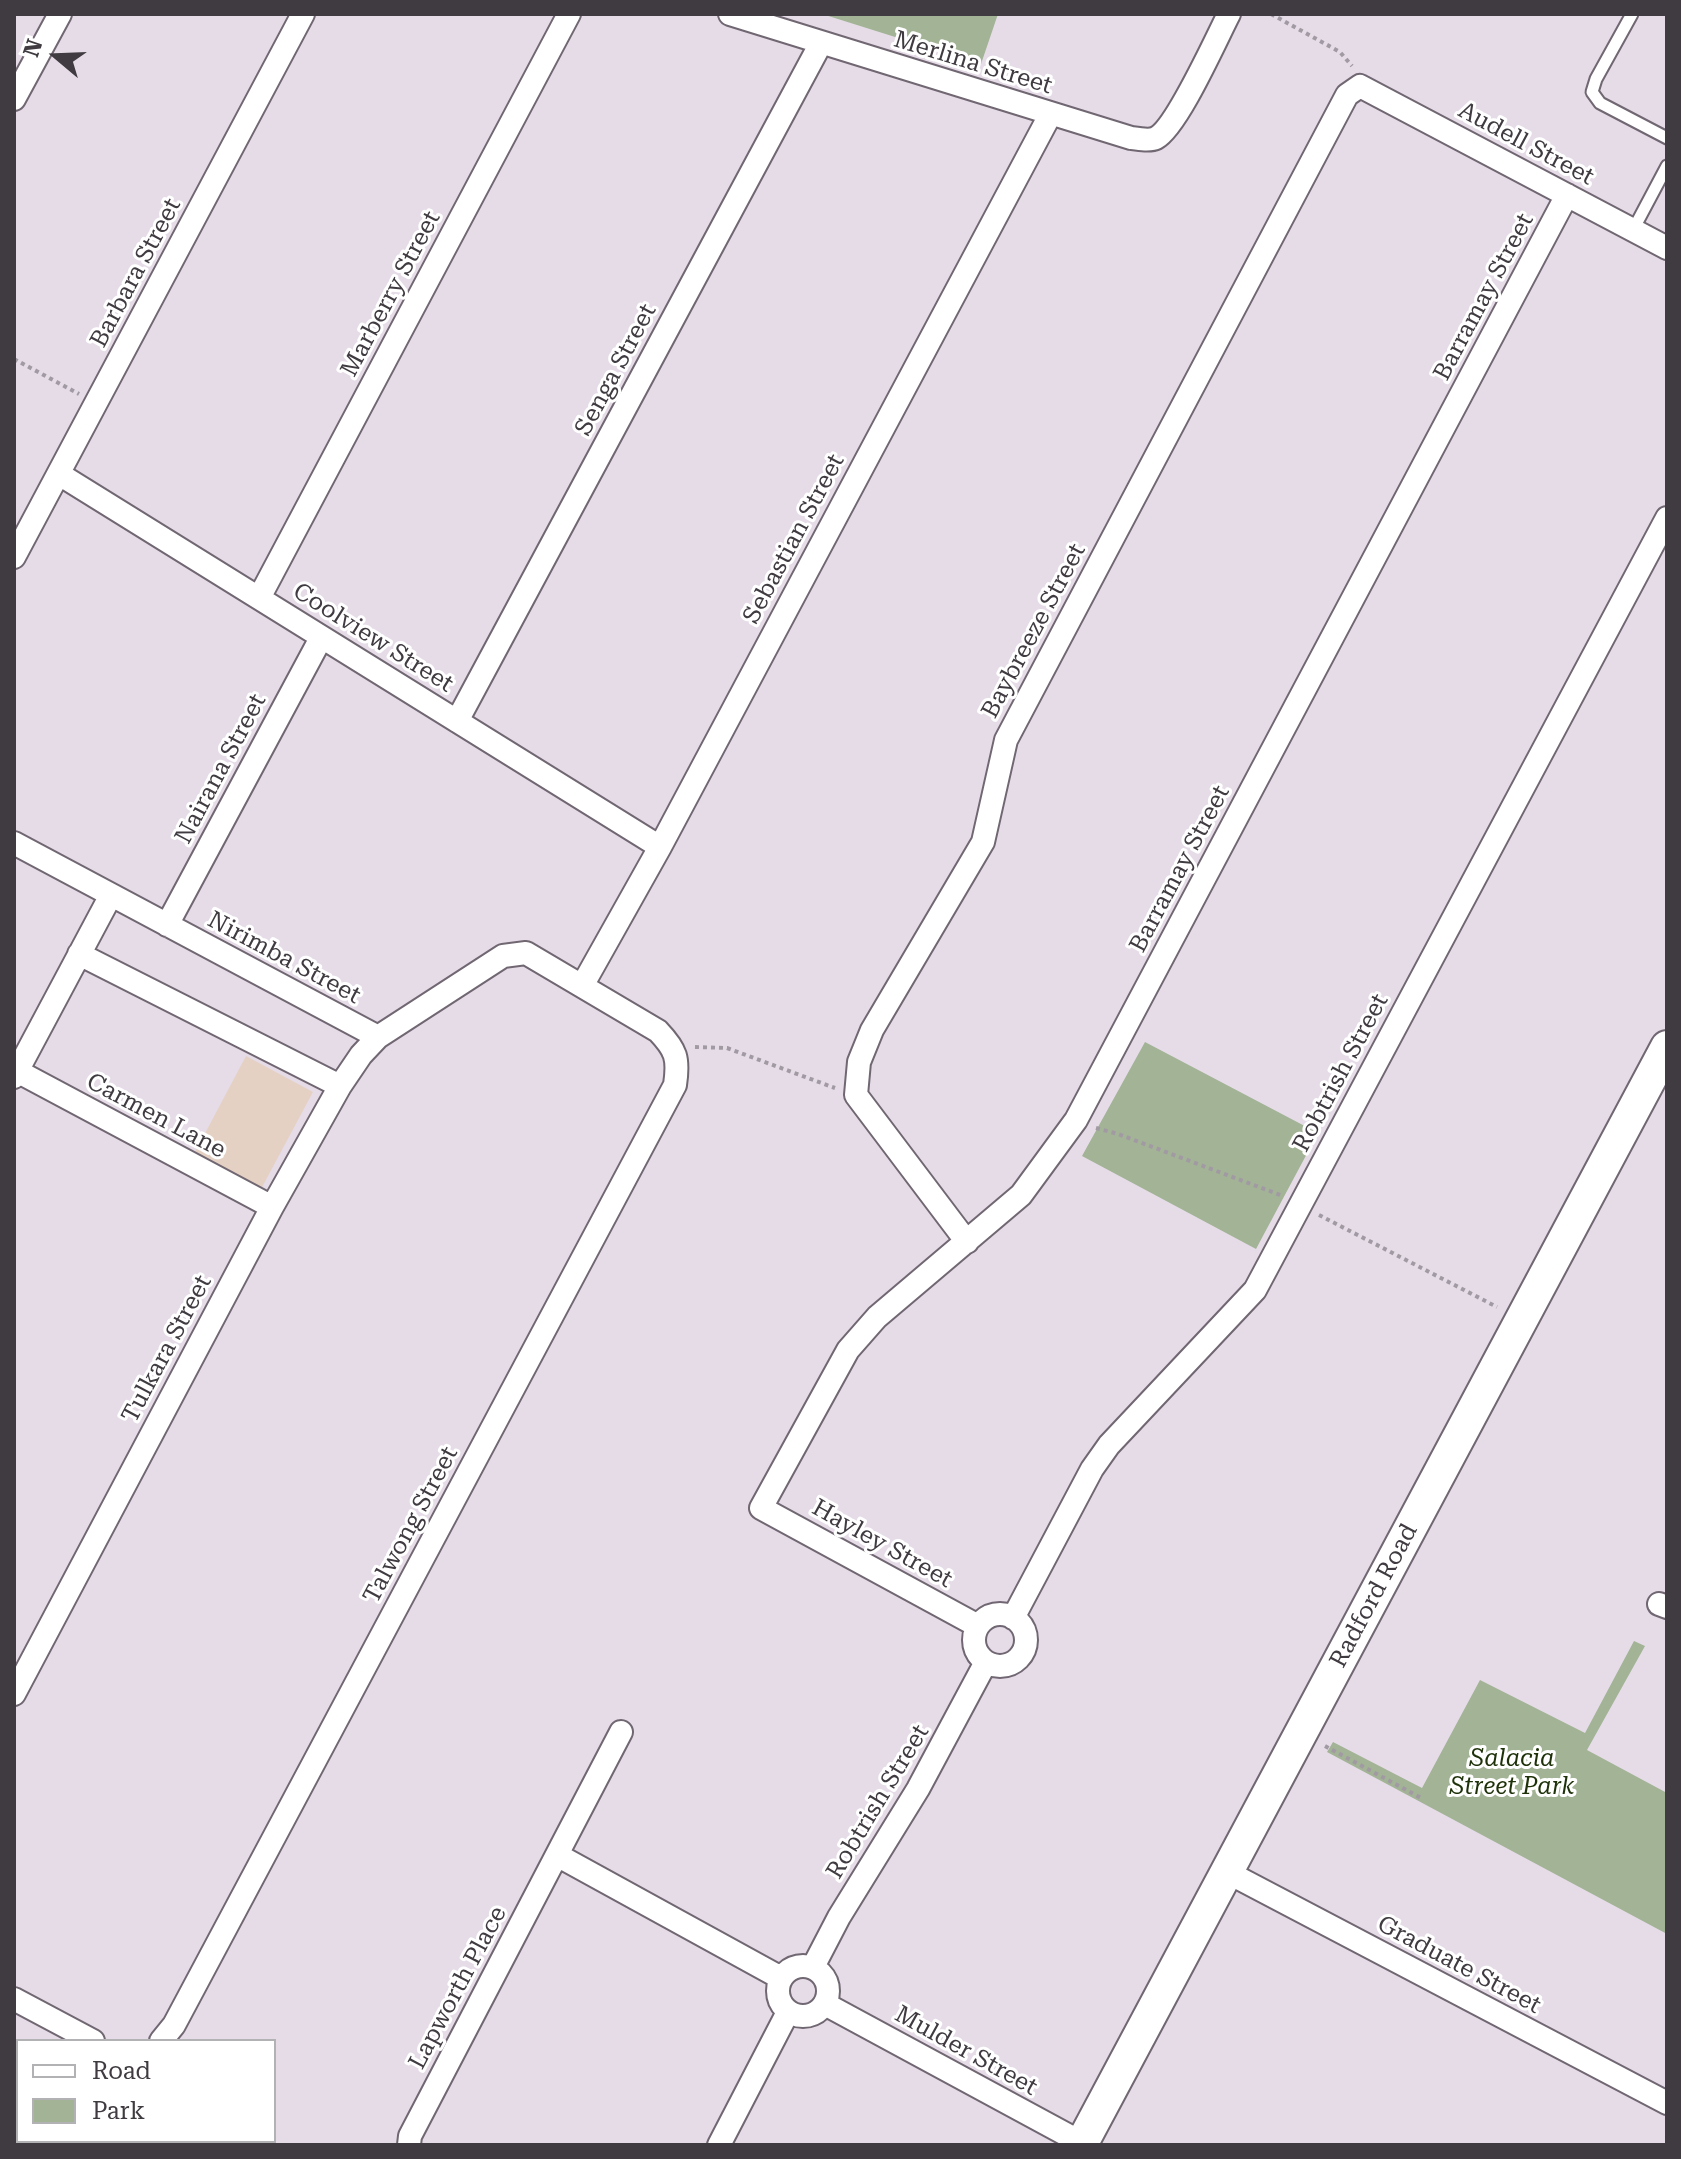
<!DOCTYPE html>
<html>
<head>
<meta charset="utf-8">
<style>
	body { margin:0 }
	#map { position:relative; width:1681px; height:2159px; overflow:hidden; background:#e5dce8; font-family:"Roboto Serif",serif }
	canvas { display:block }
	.frame { position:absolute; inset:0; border:16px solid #3f3b40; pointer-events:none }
	.legend { position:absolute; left:16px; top:2039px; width:260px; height:104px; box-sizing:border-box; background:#fff; border:2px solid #b2b1b3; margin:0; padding:10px 14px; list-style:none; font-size:24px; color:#3f3b40 }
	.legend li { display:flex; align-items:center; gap:16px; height:40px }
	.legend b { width:40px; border:2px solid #b2b1b3 }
	.north { position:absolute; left:16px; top:16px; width:80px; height:80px; -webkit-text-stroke:6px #fff; paint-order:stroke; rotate:289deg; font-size:22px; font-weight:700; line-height:32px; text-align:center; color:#3f3b40 }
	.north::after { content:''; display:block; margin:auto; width:28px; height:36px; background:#3f3b40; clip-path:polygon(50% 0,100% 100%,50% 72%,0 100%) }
</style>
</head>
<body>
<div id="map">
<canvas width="1681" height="2159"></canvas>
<div class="frame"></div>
<ul class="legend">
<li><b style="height:10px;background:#fff"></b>Road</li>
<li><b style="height:22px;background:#a3b396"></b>Park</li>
</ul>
<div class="north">N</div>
</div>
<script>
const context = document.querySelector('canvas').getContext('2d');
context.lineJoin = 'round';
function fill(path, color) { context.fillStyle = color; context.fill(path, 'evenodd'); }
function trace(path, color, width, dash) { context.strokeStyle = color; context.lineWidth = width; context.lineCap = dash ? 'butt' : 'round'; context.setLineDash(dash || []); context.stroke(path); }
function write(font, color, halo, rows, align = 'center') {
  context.font = font + ' "Roboto Serif",serif'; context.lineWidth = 6; context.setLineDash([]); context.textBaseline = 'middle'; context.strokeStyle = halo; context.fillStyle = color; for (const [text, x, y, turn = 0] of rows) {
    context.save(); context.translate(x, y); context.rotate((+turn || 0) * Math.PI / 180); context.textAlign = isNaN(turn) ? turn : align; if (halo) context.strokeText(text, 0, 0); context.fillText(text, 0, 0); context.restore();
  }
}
fill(new Path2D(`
	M246,1056l67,36 -53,99 -67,-35z`), '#e5d1c3');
fill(new Path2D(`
	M822,14h176l-17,50z
	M1145,1042l173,91 -62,116 -174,-93z
	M1634,1641l11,5 -58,104 80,43v141l-340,-182 6,-10 89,46 58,-108 105,53z`), '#a3b396');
const lane = new Path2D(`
	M1632,14l-36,65 -4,13 8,11 67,35
	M1633,230l34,-64`);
const street = new Path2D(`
	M730,14l401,124c7,1 19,3 25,0 21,-11 60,-99 73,-124
	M14,99l46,-85
	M59,474l601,373
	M14,557l289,-543
	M259,598l310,-584
	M457,721l364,-678
	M14,843l364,194
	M167,925l154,-287
	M79,954l261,132
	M582,986l78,-139 390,-732
	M17,1071l255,136
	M14,1077l97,-182
	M967,1242l-111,-147 3,-33 13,-32 111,-188 23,-102 341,-645 13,-9 307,162
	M1659,1604l8,3
	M974 1640a26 26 0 1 1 52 0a26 26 0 1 1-52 0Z
	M1013,1618l79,-149 17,-24 146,-155 412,-772
	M978,1626l-217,-118 87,-158 29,-33 144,-122 55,-75 491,-925
	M14,1694l258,-487 68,-121 21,-31 17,-18 125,-81 23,-3 132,78c18,19 21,27 17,54l-501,940 -13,16
	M557,1855l224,123
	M1227,1872l440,231
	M778 1991a25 25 0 1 1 50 0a25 25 0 1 1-50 0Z
	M813,1967l26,-50 79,-128 68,-127
	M14,1999l79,42
	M825,2004l257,139
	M409,2145l1,-9 211,-404
	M719,2145l69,-133`);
const secondary = new Path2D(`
	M1081,2145l586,-1098`);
trace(lane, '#706772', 15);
trace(street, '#706772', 26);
trace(secondary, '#706772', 36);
trace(new Path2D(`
	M1271,14l69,38 12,14
	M14,359l65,35
	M695,1047l32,1 108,40
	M1096,1128l22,6 165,62
	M1319,1215l178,92
	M1325,1746l98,53
	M139,2145l2,-4`), '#a19aa3', 4, [4, 4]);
trace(lane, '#fff', 11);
trace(street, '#fff', 22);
trace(secondary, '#fff', 32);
write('24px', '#3f3b40', '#fff', [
	["Merlina Street",973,63,17],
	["Audell Street",1526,144,28],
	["Barbara Street",136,273,-62],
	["Marberry Street",391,294,-62],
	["Barramay Street",1484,297,-62],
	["Senga Street",616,370,-62],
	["Sebastian Street",794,539,-62],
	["Baybreeze Street",1034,631,-62],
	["Coolview Street",373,638,32],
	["Nairana Street",221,769,-62],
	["Barramay Street",1180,869,-62],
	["Nirimba Street",284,958,28],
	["Robtrish Street",1341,1073,-62],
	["Carmen Lane",156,1116,28],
	["Tulkara Street",167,1349,-62],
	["Talwong Street",411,1525,-62],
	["Hayley Street",882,1544,29],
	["Radford Road",1374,1596,-62],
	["Robtrish Street",878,1802,-59],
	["Graduate Street",1459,1965,28],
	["Lapworth Place",458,1988,-62],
	["Mulder Street",966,2051,29]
]);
write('italic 24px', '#1e3109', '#fff', [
	["Salacia",1512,1759],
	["Street Park",1512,1787]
]);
</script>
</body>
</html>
